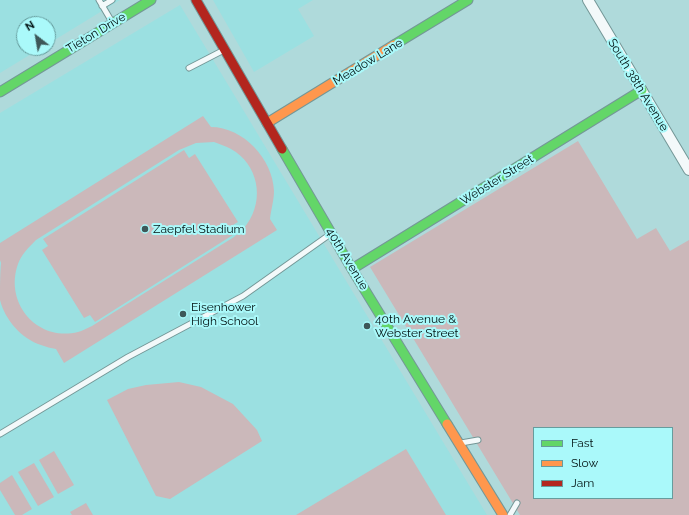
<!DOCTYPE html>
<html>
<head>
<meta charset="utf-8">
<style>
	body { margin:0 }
	#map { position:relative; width:689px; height:515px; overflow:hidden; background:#afdadb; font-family:Raleway,sans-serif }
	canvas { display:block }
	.legend { position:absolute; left:533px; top:427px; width:140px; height:72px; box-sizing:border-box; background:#aaf9fa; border:1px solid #669c9d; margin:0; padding:5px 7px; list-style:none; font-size:12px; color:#011 }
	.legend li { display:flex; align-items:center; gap:8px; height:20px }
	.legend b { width:20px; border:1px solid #669c9d }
	.north { position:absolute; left:16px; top:16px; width:40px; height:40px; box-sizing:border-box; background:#aaf9fa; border:1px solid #669c9d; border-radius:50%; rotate:329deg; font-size:11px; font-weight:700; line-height:16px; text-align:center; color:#011 }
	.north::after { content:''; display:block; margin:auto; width:14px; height:18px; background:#3d5758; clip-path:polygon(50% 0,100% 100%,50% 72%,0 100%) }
</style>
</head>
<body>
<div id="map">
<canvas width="689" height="515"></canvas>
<ul class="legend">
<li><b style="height:5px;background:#63d668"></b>Fast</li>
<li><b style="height:5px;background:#ff974d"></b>Slow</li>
<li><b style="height:5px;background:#b3261e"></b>Jam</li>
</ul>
<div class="north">N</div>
</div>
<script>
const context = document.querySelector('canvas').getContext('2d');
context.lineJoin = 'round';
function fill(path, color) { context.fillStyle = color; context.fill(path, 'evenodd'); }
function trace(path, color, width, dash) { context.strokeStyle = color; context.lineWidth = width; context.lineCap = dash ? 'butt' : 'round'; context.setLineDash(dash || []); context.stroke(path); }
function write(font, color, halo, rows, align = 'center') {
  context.font = font + ' Raleway,sans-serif'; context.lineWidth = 4; context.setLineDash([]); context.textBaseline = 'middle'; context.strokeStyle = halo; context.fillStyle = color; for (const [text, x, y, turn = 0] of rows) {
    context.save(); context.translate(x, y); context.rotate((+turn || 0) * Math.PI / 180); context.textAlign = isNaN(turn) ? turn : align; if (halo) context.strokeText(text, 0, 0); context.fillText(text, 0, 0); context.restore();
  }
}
fill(new Path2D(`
	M0,0h120l-72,44v-20h-24v24h17l-41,25z
	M213,0h100l-15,9 16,27 -60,36z
	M180,5l307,510h-487v-402z`), '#9be0e1');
fill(new Path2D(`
	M203,116l8,11c32,0 62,32 63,64 0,9 -3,19 -4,28l7,11 -213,133 -8,-14c-5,-1 -10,-2 -15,-4 -19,-6 -36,-25 -41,-45 0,-9 0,-28 1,-37l-1,-3v-17zM214,142c5,2 12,4 17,7 27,15 34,50 16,75 -3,5 -9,9 -13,13l-142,89c-5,2 -10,5 -14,6 -41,10 -74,-29 -60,-68 3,-9 11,-17 18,-24l143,-90 17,-7z
	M578,141l59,98 19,-11 14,23 19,-11v275h-169l-150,-248zM534,428h138v70h-138z
	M184,150l5,8 6,-4 43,68 -7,4 5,7 -141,89 -5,-7 -6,3 -42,-68 6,-4 -5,-7z
	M179,382l22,5 32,17 24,26 5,11 -92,58 -14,-3 -49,-96 21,-11 18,-4z
	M406,449l40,66h-150z
	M54,451l20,34 -16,9 -19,-34z
	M34,463l20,34 -16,9 -20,-34z
	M12,475l20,34 -10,6h-7l-15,-25v-7z
	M86,503l7,12h-21l-2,-3z`), '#cbb8ba');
const lane = new Path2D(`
	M99,0l13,22
	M102,6l10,-6
	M189,68l33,-17
	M0,434l128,-77 115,-61 86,-61
	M461,443l17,-3
	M510,515l7,-12`);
const street = new Path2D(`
	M588,0l101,170`);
const fast = new Path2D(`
	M394,45l74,-45
	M0,92l151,-92
	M282,149l70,120 95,155
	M352,269l290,-179`);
const slow = new Path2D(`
	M267,123l127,-78
	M447,424l56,91`);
const jam = new Path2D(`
	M196,0l86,149`);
trace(lane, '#749797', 7);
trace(street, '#749797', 12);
trace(fast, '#749797', 11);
trace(slow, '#749797', 11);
trace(jam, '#749797', 11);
trace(lane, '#f3f9fa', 5);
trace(street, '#f3f9fa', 10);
trace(fast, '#63d668', 9);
trace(slow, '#ff974d', 9);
trace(jam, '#b3261e', 9);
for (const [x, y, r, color] of [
	[145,229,4,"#3d5758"],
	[183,314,4,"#3d5758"],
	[367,326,4,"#3d5758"]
]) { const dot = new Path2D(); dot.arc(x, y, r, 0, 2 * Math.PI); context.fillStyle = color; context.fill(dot); trace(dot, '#aaf9fa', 1.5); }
write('12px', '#011', '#aaf9fa', [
	["Tieton Drive",96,33,-31],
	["Meadow Lane",368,62,-31],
	["South 38th Avenue",638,85,59],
	["Webster Street",497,180,-32],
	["40th Avenue",347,259,59]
]);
write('12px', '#011', '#aaf9fa', [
	["Zaepfel Stadium",153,229],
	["Eisenhower",191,307],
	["High School",191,321],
	["40th Avenue &",375,319],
	["Webster Street",375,333]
], 'left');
</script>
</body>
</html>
